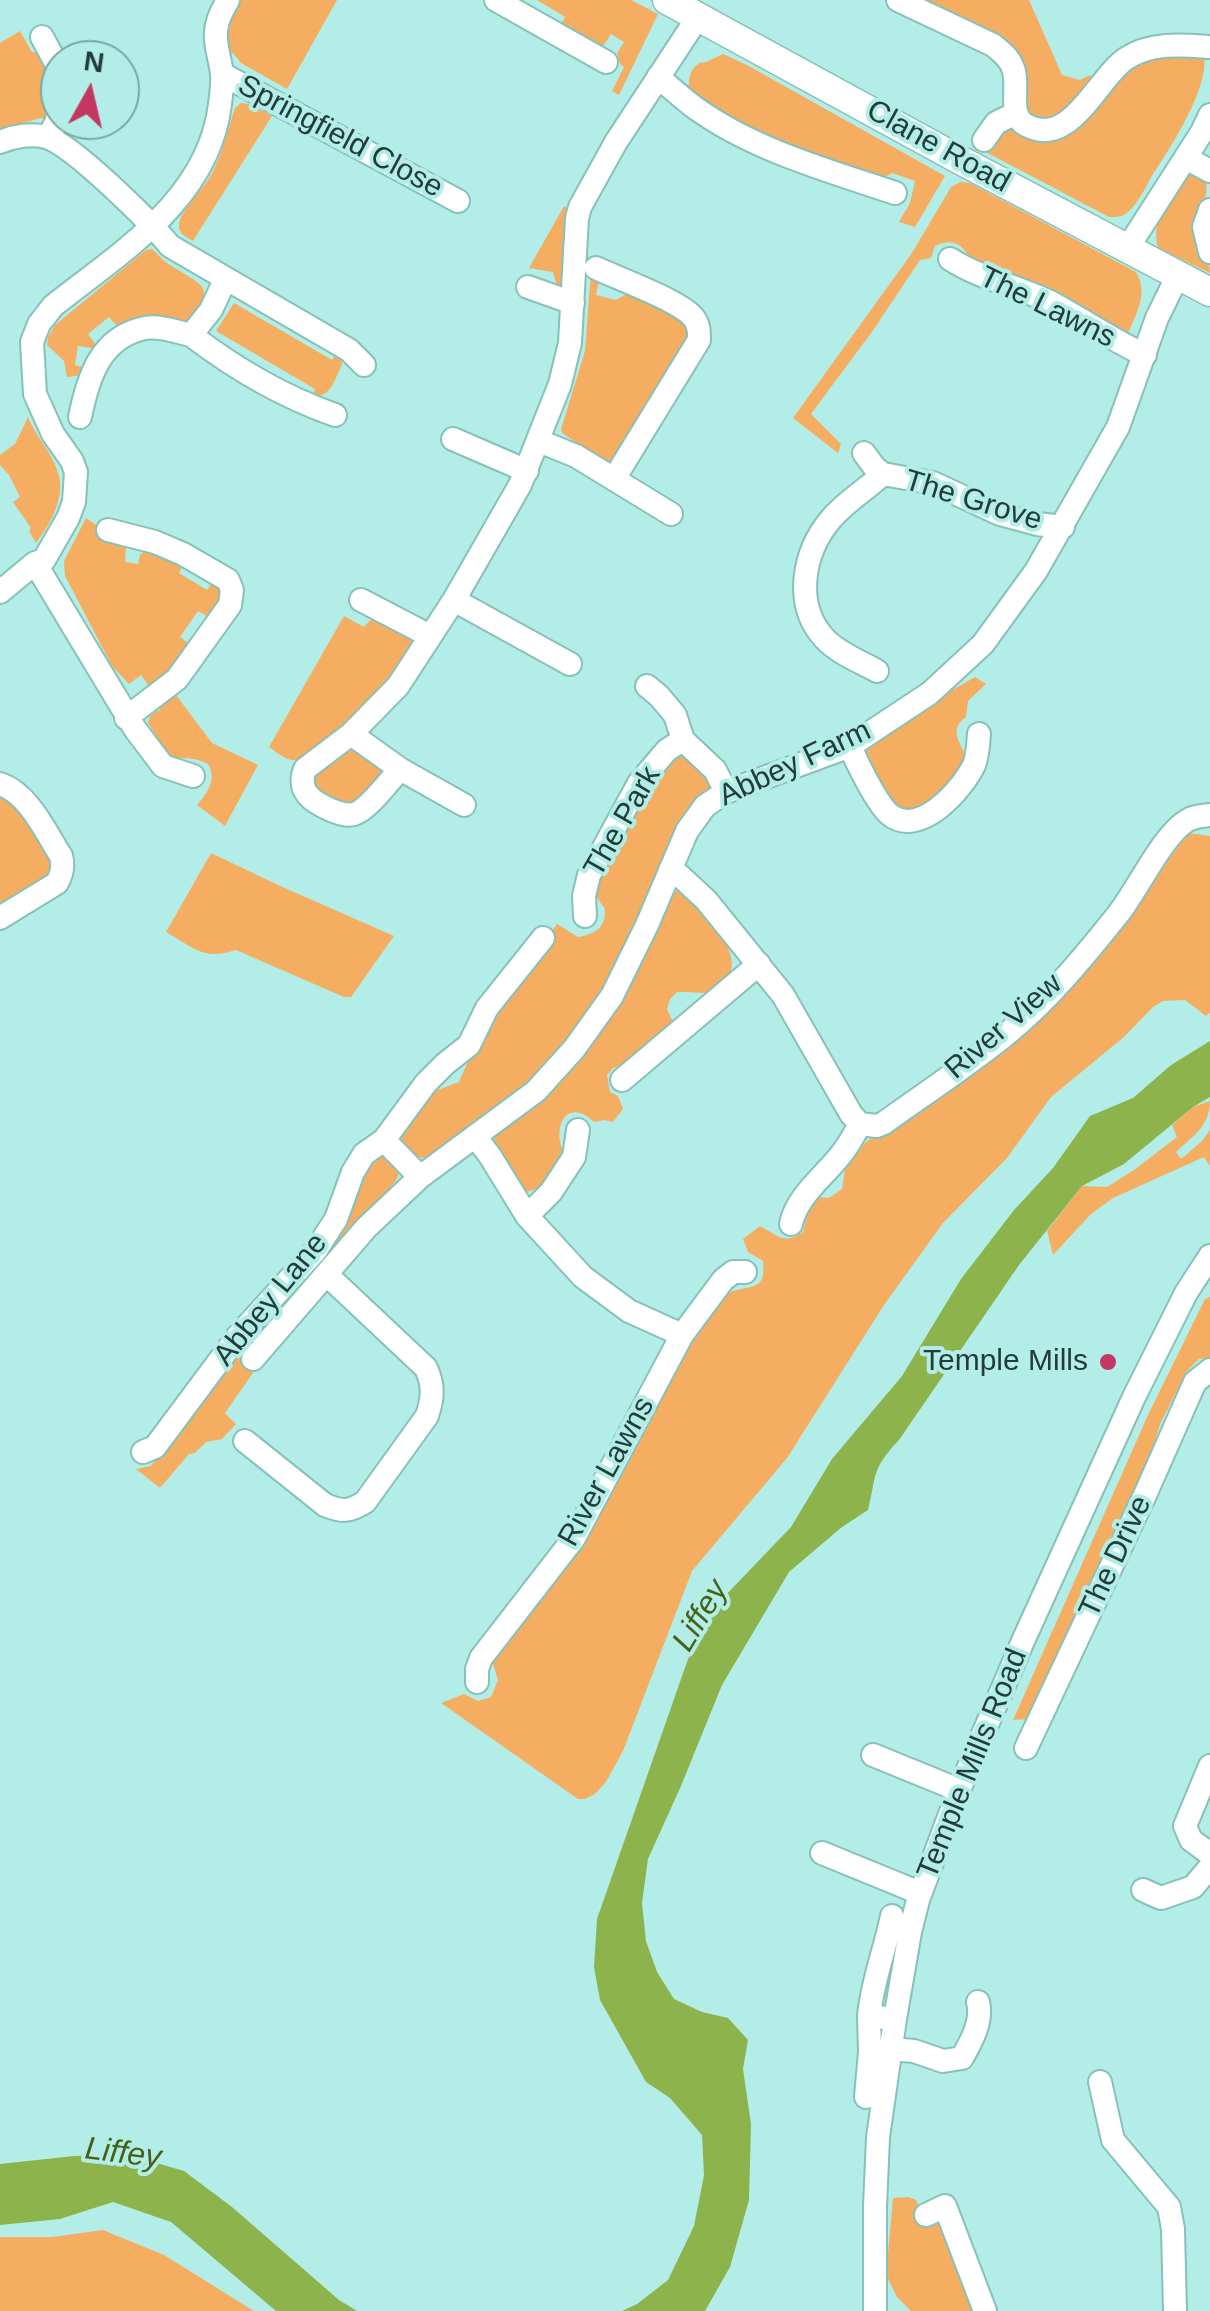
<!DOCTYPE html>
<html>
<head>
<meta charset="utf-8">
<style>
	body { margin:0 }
	#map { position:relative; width:1210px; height:2311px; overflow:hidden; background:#b2eee7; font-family:Arial,sans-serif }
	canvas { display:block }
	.north { position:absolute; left:40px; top:40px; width:100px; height:100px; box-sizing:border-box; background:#b2eee7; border:2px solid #79a7a1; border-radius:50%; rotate:8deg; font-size:28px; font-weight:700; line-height:40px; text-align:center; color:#243c39 }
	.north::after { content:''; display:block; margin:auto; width:35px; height:45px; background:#c53763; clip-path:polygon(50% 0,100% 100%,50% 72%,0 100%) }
</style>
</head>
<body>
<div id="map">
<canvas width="1210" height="2311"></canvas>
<div class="north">N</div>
</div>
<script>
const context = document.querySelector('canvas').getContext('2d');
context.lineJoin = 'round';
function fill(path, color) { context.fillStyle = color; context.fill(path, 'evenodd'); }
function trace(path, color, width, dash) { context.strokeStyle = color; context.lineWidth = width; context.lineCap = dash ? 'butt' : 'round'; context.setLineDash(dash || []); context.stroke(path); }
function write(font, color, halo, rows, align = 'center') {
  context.font = font + ' Arial,sans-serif'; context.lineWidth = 8; context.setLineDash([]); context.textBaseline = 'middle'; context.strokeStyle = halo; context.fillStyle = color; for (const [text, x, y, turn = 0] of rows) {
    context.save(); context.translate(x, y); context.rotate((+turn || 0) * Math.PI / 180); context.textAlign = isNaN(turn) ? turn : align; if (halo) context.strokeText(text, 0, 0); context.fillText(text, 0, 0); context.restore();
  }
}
fill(new Path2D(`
	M240,0h97l-50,89 -46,-26 -8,-10h-4c-5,-21 -2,-36 11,-53z
	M537,0h94l27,14 -39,81 -7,-4 12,-24 -4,-3 -3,-11 7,-11 -13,-8 -7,11 -5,2 -40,-19 6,-11z
	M924,0h105l33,75 18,5 10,-5 5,5 -42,42 -26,-6 -6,-56 -7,-13 -21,-15 -50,-19z
	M20,31l12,21 9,1c13,24 18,42 4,67l-4,-2 -41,11v-86z
	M723,54l24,11 198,111 -30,51 -16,-5 11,-19 5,-22 -23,-8 -11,6c-69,-22 -133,-45 -192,-87 -1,-13 0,-21 10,-29l7,-1z
	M1204,54c6,34 -34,94 -52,122 -7,12 -16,32 -28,39 -5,2 -9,2 -15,2l-129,-68c22,-21 24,-26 54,-13l84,-60 30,-19z
	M241,103l9,1 22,12 -79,125c-7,-4 -15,-7 -14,-17 1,-12 24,-35 31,-47 12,-21 17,-46 25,-69z
	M1187,175l18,1c5,19 -4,29 -4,48 0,17 9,33 9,49l-52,-25c-8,-32 12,-48 29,-73z
	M960,182l10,1 166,89c14,22 -2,46 -11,68l-152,-74c-8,-19 -17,-30 -38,-20l-4,12 -11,2 -46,69 -63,85 30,30 -3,9 -45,-35 119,-165 39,-66z
	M564,206l2,1 -1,83 -8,-3 -4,-15 -24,-4z
	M152,249c6,5 11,12 18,16 34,22 48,20 16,59l-67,4 -10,-11 -21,17 11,15 -21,-3 -3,19 12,3 -4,7 -16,2 -3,-16 -17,-16 1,-8 7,-12 91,-75z
	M591,271l10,1 -5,23 20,5 10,-6 48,19 19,19 -78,130 -13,-2 -40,-27 -1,-4 24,-78z
	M234,303l98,57 4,-6 6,6v5c-7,13 -11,34 -29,30l2,-6 -99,-58z
	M28,417c7,18 21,32 28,50 12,26 -4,55 -20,76l-7,-12 2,-3 -18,-26 7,-5 -11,-22 -9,-10v-10l15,-11z
	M86,518l37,25 3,4 -1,15 13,2 2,-9 6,-5 39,11 -6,12 28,17 9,-13 7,22 -13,19 -12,-7 -18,26 11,8 -20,30 -20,14 -10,-14 -12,9 -17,-18 -47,-90 -1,-15z
	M344,616l20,11 9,-10 42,23 -4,11 -53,63 -59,46c-12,2 -20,-6 -30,-13z
	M975,677l11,7 -18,17 -2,16c-19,13 -4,27 1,43 -9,26 -37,43 -61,54l-17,-12 -23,-45v-9l10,-14z
	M176,695l36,48 46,22 -33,61 -28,-21c11,-13 20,-25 11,-41 -28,-14 -27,7 -55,-25l3,-4 -8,-12c1,-7 5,-11 12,-13l-1,-8z
	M351,745l31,23 -3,9 -28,28 -27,-4 -12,-18 1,-14z
	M681,755l6,1 25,27 -2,9 -99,187 -35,52 -35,41 -55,44 -58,41c-14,3 -18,-3 -27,-13l1,-10 30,-42 27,-10 10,-23 27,-50 61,-85 21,13c17,-3 28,-9 27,-28l-10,-14v-9c18,-34 52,-117 86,-131z
	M0,794c21,17 54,51 52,80l-52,36z
	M1188,833l22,3v177l-4,3 -21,-16 -22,1 -10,6 -29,30 -73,60 -44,61 -64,65 -59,82 -97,153 -95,113 -69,180 -17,31 -11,12 -10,5h-7l-137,-96 23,-9 14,7 13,-4 7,-17 -6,-19c69,-112 135,-227 210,-336 7,-10 13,-23 23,-30 21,-13 42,1 38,-34l-15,-9 -5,-13 17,-13c19,10 24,19 43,6l5,-20 10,-15 11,1 13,-9 4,-26 21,-22 33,-22 234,-212z
	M211,853l67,32 116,51 -43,61h-7l-108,-47c-33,11 -41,-2 -70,-18z
	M676,891c13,4 21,15 30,25 17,20 43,52 10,73 -12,7 -26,2 -39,3l-7,7 -3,10 5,11 -1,8 -45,36 -13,4 -6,7 3,17 8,4 5,13 -10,13 -9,-2 -10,2c-27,-26 -43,5 -30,31l-21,34 -17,5c-16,-10 -32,-38 -32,-57l55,-45 120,-194z
	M1210,1101c0,25 -17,35 -34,51l5,7 21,-18 8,-11v36l-6,-9 -91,41 -22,16 -38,41 -6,-24 35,-45 25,1 27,-17 43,-33 -5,-12 21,-18z
	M383,1155l13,7 3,12 -4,8 -139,159h-8l127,-184z
	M1210,1297v61l-11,1 -12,12 -27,53 -18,64 -112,231 -17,1 135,-305 57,-116z
	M240,1348l5,2 -5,7 15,13 -30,43 11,11 -14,15 -16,3 -11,11 -6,1 -29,34 -24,-19 15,-3 39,-57z
	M909,2197l7,3 10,25 18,-4 35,90h-68l-14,-14 -11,-22 7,-77z
	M103,2230l61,25 90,56h-254v-74h52z`), '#f5ae61');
fill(new Path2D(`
	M1210,1041v56l-17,10 -69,57 -42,22 -63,79 -120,175c-28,30 -22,33 -31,70l-26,17 -53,45 -67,113 -41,101 -33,73 -6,44 4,38 11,31 17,27 28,13 26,6 20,22 -5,29 8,55 -2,76 -19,67 -25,44h-83l15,-7 31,-24 26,-54 10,-51 -2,-40 -32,-37 -24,-16 -46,-82 -6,-33 3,-48 91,-260 35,-61 68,-71 41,-68 70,-83 59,-97 53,-69 39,-42 37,-52 43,-18 38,-33z
	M129,2155l55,16 48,36 107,93 18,11h-81l-105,-89 -58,-20 -53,17 -60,6v-61l74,-8z`), '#8db44c');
const minor = new Path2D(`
	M496,0l110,62
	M898,0l95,45c8,7 16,12 20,23 7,17 -6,47 13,57 45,25 72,-49 101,-67 25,-16 55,-13 83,-11
	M42,37l15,28 3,15
	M222,74l236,127
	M658,77c12,10 24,21 36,30 59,43 133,63 201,86
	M48,137l8,-14 4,-16
	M984,140l12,-17 20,-10
	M0,142c14,-6 32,-9 46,-5 27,8 104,85 124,109l179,104 15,15
	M1186,158l24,13
	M1210,210l-6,17 6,25
	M1127,249l75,-117 8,-17
	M950,259c31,20 67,27 100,43 32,17 62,38 95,53
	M596,268c23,11 82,32 97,49 6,7 6,14 6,23l-85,139
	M528,287l45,16
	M191,335c43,33 93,62 144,80
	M80,417c8,-39 20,-80 65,-89 14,-3 32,4 46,7l20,-25 14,-30
	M453,439l74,32
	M539,441l37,15 95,58
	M864,453l11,15 8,6 50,9 67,31 37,10 26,3
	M108,530l47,12 28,12 45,26 4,10 -2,15 -53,74 -51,39
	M35,563l100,166 28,37 30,10
	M0,592l35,-29 9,-3 24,-42 6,-16 2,-30 -4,-11 -19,-27 -18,-40 -3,-52 7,-18 14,-18c68,-54 156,-107 167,-202 1,-9 3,-21 2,-30 -2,-18 -10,-35 -4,-53 2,-7 6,-14 10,-21
	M361,600l69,36
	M454,600l116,64
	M877,671c-16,-9 -39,-18 -52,-32 -32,-34 -22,-87 6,-120 14,-17 36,-30 52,-45
	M647,686l12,10 16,19 8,25 32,30 11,22
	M351,734l49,35 64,36
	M850,746c7,17 26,56 39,68 30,25 73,-24 85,-49 4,-10 4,-20 5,-31
	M400,769c-10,11 -32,41 -46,45 -8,2 -15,-1 -23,-4 -18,-8 -35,-18 -26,-41l46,-35 47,-48 56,-86 66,-115 40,-101 10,-41 7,-125 3,-11 36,-65 82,-125
	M0,784c29,10 45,47 61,72 3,10 1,18 -4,27l-57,35
	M670,870l9,5 27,25 77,95 68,119 9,10
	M585,916l-1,-20 5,-21 50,-92 28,-33 16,-10
	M622,1080l137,-116
	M860,1124l17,2 7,-3c39,-28 81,-56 119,-86 44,-35 81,-80 116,-124 19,-24 44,-79 69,-93 7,-4 14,-4 22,-5
	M475,1136l15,20 37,60 56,61 46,34 53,24
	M384,1140l36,37
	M527,1216l24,-24 23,-35 4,-27
	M791,1224c6,-29 35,-49 52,-72 7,-9 12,-19 17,-28
	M253,1359l113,-131 54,-51 116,-86 38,-42 38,-53 35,-71 40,-94 18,-25 21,-14 124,-46 80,-53 53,-49 53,-73 82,-144 39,-109 21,-43
	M245,1441l80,64c17,7 24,7 40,-3l62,-86c6,-19 7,-30 -1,-48l-100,-94
	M143,1452l12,-5 82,-110 79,-87 20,-31 17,-47 11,-18 20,-14 42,-57 19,-19 24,-19 18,-37 56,-70
	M477,1682v-13l4,-11 93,-120 108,-203 41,-55 10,-8h12
	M1026,1748l119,-253 50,-113 15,-12
	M873,1755l86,35
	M1210,1766l-25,60 6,14 19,14
	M822,1853l98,40
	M1143,1890l18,8 32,-11 17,-20
	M892,1916c-7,34 -20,66 -23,100l26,3
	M891,2049l23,2 29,10 19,-3c9,-16 21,-37 16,-56
	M1100,2082l13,58 56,67 4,22 2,82
	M866,2097l4,-45 -1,-36
	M926,2215l19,-9 40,105
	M875,2311v-104l3,-70 17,-118 15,-87 8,-32 41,-110 64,-149 111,-244 52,-104 24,-37`);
const major = new Path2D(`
	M667,0l293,160 250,132`);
trace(minor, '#86c1ba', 26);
trace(major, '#86c1ba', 31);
trace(minor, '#fff', 22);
trace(major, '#fff', 28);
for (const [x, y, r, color] of [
	[1108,1362,10,"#c53763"]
]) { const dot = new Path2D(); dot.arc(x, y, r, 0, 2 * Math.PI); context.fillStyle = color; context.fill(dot); trace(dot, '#b2eee7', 4); }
write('30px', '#243c39', '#b2eee7', [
	["Springfield Close",340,137,28],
	["Clane Road",938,147,29],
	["The Lawns",1047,308,26],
	["The Grove",973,501,17],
	["Abbey Farm",795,764,-25],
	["The Park",623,822,-60],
	["River View",1004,1027,-41],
	["Abbey Lane",271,1300,-51],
	["River Lawns",607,1472,-61],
	["The Drive",1116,1557,-65],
	["Temple Mills Road",973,1764,-68]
]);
write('30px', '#243c39', '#b2eee7', [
	["Temple Mills",1088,1362]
], 'right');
write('italic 32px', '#486118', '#b2eee7', [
	["Liffey",701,1616,-59],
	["Liffey",123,2154,7]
]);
</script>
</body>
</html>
